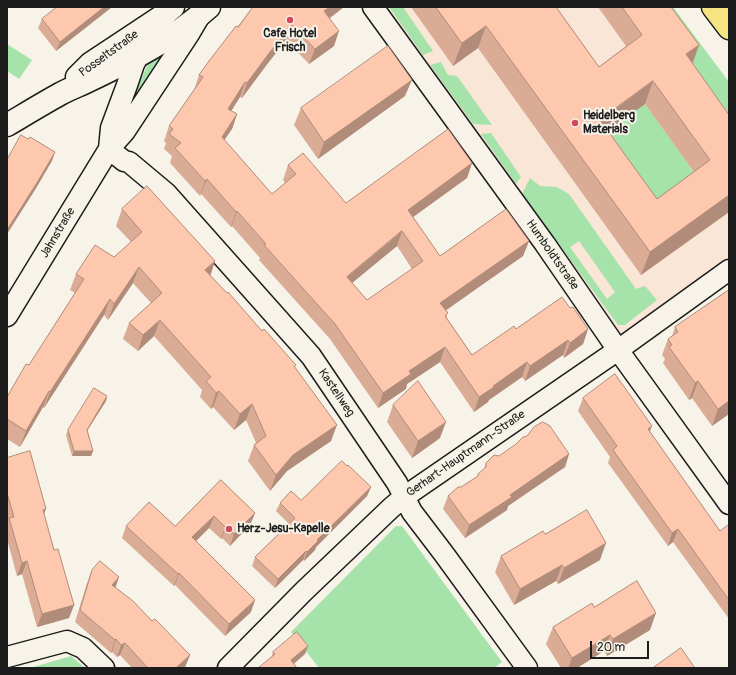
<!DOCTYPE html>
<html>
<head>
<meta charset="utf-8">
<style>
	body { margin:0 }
	#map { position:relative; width:736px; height:675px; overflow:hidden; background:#f7f3e8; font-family:Pangolin,sans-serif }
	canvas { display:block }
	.frame { position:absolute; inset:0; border:8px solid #1c1c1c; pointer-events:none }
	.scale { position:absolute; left:590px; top:641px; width:59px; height:18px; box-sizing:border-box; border:2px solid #1c1c1c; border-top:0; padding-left:5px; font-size:12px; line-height:14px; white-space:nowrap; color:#1c1c1c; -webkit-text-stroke:3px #f7f3e8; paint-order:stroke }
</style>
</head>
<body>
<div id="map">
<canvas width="736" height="675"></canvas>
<div class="frame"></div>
<div class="scale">20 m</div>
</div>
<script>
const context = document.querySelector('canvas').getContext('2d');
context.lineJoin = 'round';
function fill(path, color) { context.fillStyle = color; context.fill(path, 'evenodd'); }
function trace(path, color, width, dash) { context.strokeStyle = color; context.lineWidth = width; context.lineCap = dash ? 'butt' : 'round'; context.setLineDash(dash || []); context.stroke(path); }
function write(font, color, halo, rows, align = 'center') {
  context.font = font + ' Pangolin,sans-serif'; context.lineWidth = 4; context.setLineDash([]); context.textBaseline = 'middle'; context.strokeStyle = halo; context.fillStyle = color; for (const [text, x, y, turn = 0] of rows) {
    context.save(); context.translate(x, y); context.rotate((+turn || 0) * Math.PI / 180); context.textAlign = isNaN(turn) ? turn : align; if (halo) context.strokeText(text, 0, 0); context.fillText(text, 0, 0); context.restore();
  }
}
fill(new Path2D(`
	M366,7h298l65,91v165l-113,83z`), '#f9e6d7');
fill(new Path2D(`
	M389,7h14l30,44 -10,4z
	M651,7h22l56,75v63l-47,-67 14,-11z
	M171,43l-53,87 34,-75z
	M7,44l25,16 -13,19 -12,-8z
	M441,62l7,13 9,1 35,49 -19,-1 -43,-59z
	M645,104l57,79 -53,38 -57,-79z
	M491,133l30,44 -5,7 -35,-50z
	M530,178l10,8 17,1 12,7 67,95 9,-3 12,14 -32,25h-7l-96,-131zM579,241l36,51 -8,7 -37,-52z
	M396,526h6l100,136 -8,6h-175l-28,-36z
	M71,656l14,12h-55z`), '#a5e3aa');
const minor = new Path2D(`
	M373,7l172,237 73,106 111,154
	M109,149l15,12 5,1 37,31 145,163 86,127 15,29 32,42 83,114
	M109,149l2,-21 16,-43 7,-21 9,-17
	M7,316l102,-167 16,-18 64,-97 10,-17
	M7,657l60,-16 16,7 21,20
	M228,668l76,-77 87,-83 13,-11 214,-147 111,-80`);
const tertiary = new Path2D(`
	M77,77l13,-13 71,-47 12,-10
	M7,125c17,-10 35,-21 53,-31 9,-5 20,-9 30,-14 42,-20 85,-42 119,-73`);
const primary = new Path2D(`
	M713,7l16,21`);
trace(minor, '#1c1c1c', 23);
trace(tertiary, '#1c1c1c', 25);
trace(primary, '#1c1c1c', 25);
trace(minor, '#f7f3e8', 20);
trace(tertiary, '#f7f3e8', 22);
trace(primary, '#f6e381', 22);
fill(new Path2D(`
	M112,7l-56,44 -18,-23 4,-9z
	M253,7h91l-14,11 4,28 -25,18 -23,-24 -21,27 -23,31 -2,-1 -9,14 6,3 -5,15 -8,11 48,54 13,-11 -2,-3 5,-15 58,38 126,-40 -5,15 -54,39 27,39 89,-15 -6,15 -77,54 1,8 25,37 44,-26 54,-21 18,21 -5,15 -19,14 -1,-3 -38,26 -3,-4 -33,23 -1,2 -14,10 -34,-50 -33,22 -1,5 -28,19 -48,-69 -71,-79 1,-2 -28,-32 -1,1 -30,-33 -1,2 -30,-33 2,-7 -8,-7 2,-6 -2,-2 5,-15 25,-36 5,-15zM397,246l15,23 -45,31 -15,-17z
	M411,7h145l43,60 27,-21 -28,-39h73l28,38 -7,19 37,51v97l-88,63 -163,-227 -25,18zM645,104l49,68 -37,27 -49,-68z
	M405,96l-87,63 -24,-34 7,-17z
	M122,209l93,52 -5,14 85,92 36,74 -44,30 -17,20 -22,-30 6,-16 2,-2 -10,-23 -12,10 -21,-23 -2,2 -11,-12 2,-7 -48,-54 -16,15 -15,-12 6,-16 22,-20 -18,-20 -25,37 -4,-5 -60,93 -1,-1 -23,40 -13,-8v-42l22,-32 46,-72 -5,-3 6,-16 38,-17 17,-15 -15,-16z
	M729,290v124l-17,12 -20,-28 -3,2 -26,-37 2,-4 -3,-4 6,-16 4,-3 3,-9z
	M107,396l-1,5 -19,30 6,20 -2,5h-19l-6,-21 2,-5z
	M583,398l67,34 70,99 9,-5v93l-56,-77 -5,4 -60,-83 2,-6 -32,-46z
	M393,405l47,33 -28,20 -25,-36z
	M569,454l-4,13 -57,39 -1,4 -42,28 -22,-29 5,-13 29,-19 1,-3 6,-5 2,-6 13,-7z
	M7,458l37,57 10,35 20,55 -5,13 -32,9 -15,-53 -5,2 -10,-37z
	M221,480l34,33 -5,12 -20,21 -8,-8 -1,1 -12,-11 -13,13 55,71 -26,24 -50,-51 -1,1 -52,-48 4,-12h49z
	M371,487l-4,9 -51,51 -1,3 -11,11 -1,-1 -28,28 -23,-22 3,-9 34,-33 -13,-13 4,-8 21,-3z
	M545,534l55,26 -42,24 -2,-3 -42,24 -19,-33 6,-16z
	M92,570l27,7 -4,10 75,68 -5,12 -1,1h-52l-12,-13 -3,2 -5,-5 -1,1 -36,-31 12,-39z
	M594,607l56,23 -43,26 -3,-5 -27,17h-16l-15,-24 7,-17z
	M308,646l-3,8 -11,10 -23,-6 2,-6z`), '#daac96');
fill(new Path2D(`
	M104,7h8l-56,44 4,-9z
	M330,7h14l-25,19 5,-15z
	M292,25l-6,15 -21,27 -23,31 5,-15 23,-31z
	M486,26l-8,22 -25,18 9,-23z
	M339,31l-5,15 -25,18 6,-15z
	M699,45l-8,23 -5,-14z
	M412,80l-7,16 -87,63 6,-17z
	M653,81l-8,23 -53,38 8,-22z
	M245,82l-5,15 -17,27 5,-15z
	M237,114l-5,15 -16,23 6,-15z
	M55,152l-3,9 -17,29 -28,44v-4z
	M472,163l-5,15 -65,47 6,-15z
	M207,179l-6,15 -1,2 5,-15z
	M729,195v17l-88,63 9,-23z
	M237,211l-5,15 -1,1 5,-15z
	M402,231l-5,15 -56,46 6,-15z
	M529,241l-6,15 -88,62 5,-15z
	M215,261l-5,16 -5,-7z
	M139,267l-6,16 -25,37 6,-16z
	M110,299l-6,16 -60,93 6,-16z
	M160,320l-6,16 -16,15 5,-16z
	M588,329l-5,15 -19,14 6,-15z
	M568,340l-5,15 -38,26 5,-15z
	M445,347l-5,15 -33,22 -1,5 -28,19 5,-15 26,-22z
	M527,362l-5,15 -33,23 -1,2 -14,10 5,-15 14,-11z
	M698,381l-6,17 -3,2 6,-17z
	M49,391l-6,16 -23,40 6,-16z
	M219,391l-6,16 -2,2 5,-16z
	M107,396l-1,5 -21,33 2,-4z
	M729,401v13l-17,12 6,-17z
	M252,404l-6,16 -12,10 6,-16z
	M446,422l-6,16 -28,20 6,-17z
	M337,425l-6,16 -44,30 -17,20 6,-16 17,-20z
	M652,426l-5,13 1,-10z
	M74,451h19l-2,5h-19z
	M569,454l-4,13 -57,39 -1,4 -42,28 4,-13 41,-30z
	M371,487l-4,9 -51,51 -1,3 -11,11 3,-9 10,-12z
	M46,509l-5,13 2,-12z
	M255,513l-5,12 -20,21 4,-12z
	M214,516l-5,12 -21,21 4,-12z
	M226,526l-4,12 -1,1 4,-12z
	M678,529l-5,13 -5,4 4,-13z
	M606,543l-6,17 -42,24 6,-16z
	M306,551l-3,9 -28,28 3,-9z
	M27,561l-5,13 -5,2 5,-13z
	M562,565l-6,16 -42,24 6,-16z
	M179,573l-4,12 -1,1 4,-12z
	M119,577l-4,12 -3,-4z
	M255,600l-4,12 -26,24 4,-12z
	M74,605l-5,13 -32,9 5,-13z
	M656,613l-6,17 -43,26 6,-17z
	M610,635l-6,16 -27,17h-9l4,-10z
	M116,639l-4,13 -1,1 4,-13z
	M125,643l-5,12 -3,2 4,-12z
	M308,646l-3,8 -17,14 3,-8z
	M190,655l-5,12 -1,1h-8l1,-1z`), '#b18c7a');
const building = new Path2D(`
	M57,7h47l-44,35 -18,-23z
	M253,7h77l-6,4 15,20 -24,18 -23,-24 -22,27 -23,31 -2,-1 -17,27 9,5 -15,23 50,57 24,-20 -8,-9 15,-12 43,50 102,-74 24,34 -64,47 32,46 66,-47 23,32 -89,62 8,10 -3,3 27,39 42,-29 2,3 46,-32 8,11 3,-1 15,22 -18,14 -2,-3 -38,26 -3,-4 -34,24 1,1 -15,10 -34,-50 -36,24 2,3 -28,19 -48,-69 -71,-79 2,-1 -29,-33 -1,1 -29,-33 -2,2 -30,-33 6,-5 -12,-9 4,-5 -4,-3 34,-49 -4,-2 10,-14 27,-35 2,1zM402,231l21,30 -56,39 -20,-23z
	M436,7h120l43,60 43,-32 -20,-28h49l28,38 -13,9 43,61v80l-79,57 -164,-226 -24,17zM653,81l57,79 -53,39 -57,-79z
	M388,46l24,34 -88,62 -23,-34z
	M21,135l7,4 2,-2 25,15 -17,29 -31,49v-70z
	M147,186l68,75 -10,9 22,23 1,-1 34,39 2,-2 32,36 -2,1 43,59 -44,30 -17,20 -22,-30 12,-9 -14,-32 -12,10 -21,-23 -3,2 -10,-12 5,-4 -51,-57 -17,15 -14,-12 33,-30 -23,-26 -25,37 -4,-5 -60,93 -1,-1 -23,40 -19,-12v-22l19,-33 3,1 55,-86 -8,-5 19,-29 19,12 28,-25 -20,-23z
	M729,290v111l-11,8 -20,-28 -3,2 -26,-36 3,-2 -4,-6 10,-7 -3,-5z
	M615,374l37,52 -4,3 72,102 8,-6 1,1v74l-51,-71 -6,4 -59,-83 4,-4 -34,-48z
	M418,381l28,41 -28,19 -25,-36z
	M94,388l13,8 -20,34 6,21h-19l-6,-21z
	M543,422l7,4 19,28 -59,41 2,2 -43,28 -21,-29 10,-9h3l17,-11v-2l8,-7v-4l8,-8 5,1 17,-12 7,-7 4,-1 7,-9z
	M30,451l16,58 -3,1 11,40 4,-1 16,56 -32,9 -15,-53 -5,2 -13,-45 5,-1 -7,-24v-35z
	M342,461l5,5 1,-1 23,22 -54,53 1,1 -11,11 -1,-1 -28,28 -23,-22 40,-39 -15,-15 11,-12 10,9z
	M221,480l34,33 -21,21 -8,-8 -1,1 -11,-11 -22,21 63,63 -26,24 -50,-51 -1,1 -52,-48 23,-24 26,24z
	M587,510l19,33 -42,25 -2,-3 -42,24 -19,-33 42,-25 2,3z
	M100,561l19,16 -7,8 21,16 19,20 3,-2 35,36 -13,12 1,1h-30l-23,-25 -4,2 -5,-6 -1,1 -35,-30 12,-40z
	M637,581l19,32 -43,26 -3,-4 -38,23 -19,-31 39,-24 2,4z
	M297,632l11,14 -17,14 6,8h-39l17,-14 -2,-2z
	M681,648l14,20h-42z`);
fill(building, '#fdc8ae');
trace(building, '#b18c7a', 1);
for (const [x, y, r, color] of [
	[290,20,4,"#d1495b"],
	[575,123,4,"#d1495b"],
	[229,529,4,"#d1495b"]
]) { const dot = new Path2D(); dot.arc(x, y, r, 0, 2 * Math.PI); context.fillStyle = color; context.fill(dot); trace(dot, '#f7f3e8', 1.5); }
write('bold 12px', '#1c1c1c', '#f7f3e8', [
	["Cafe Hotel",290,34,"center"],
	["Frisch",290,48,"center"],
	["Heidelberg",583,116],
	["Materials",583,130],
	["Herz-Jesu-Kapelle",237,529]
], 'left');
write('12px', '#1c1c1c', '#f7f3e8', [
	["Posseltstraße",109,54,-36],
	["Jahnstraße",58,233,-59],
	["Humboldtstraße",552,255,55],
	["Kastellweg",336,393,56],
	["Gerhart-Hauptmann-Straße",466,454,-35]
]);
</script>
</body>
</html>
